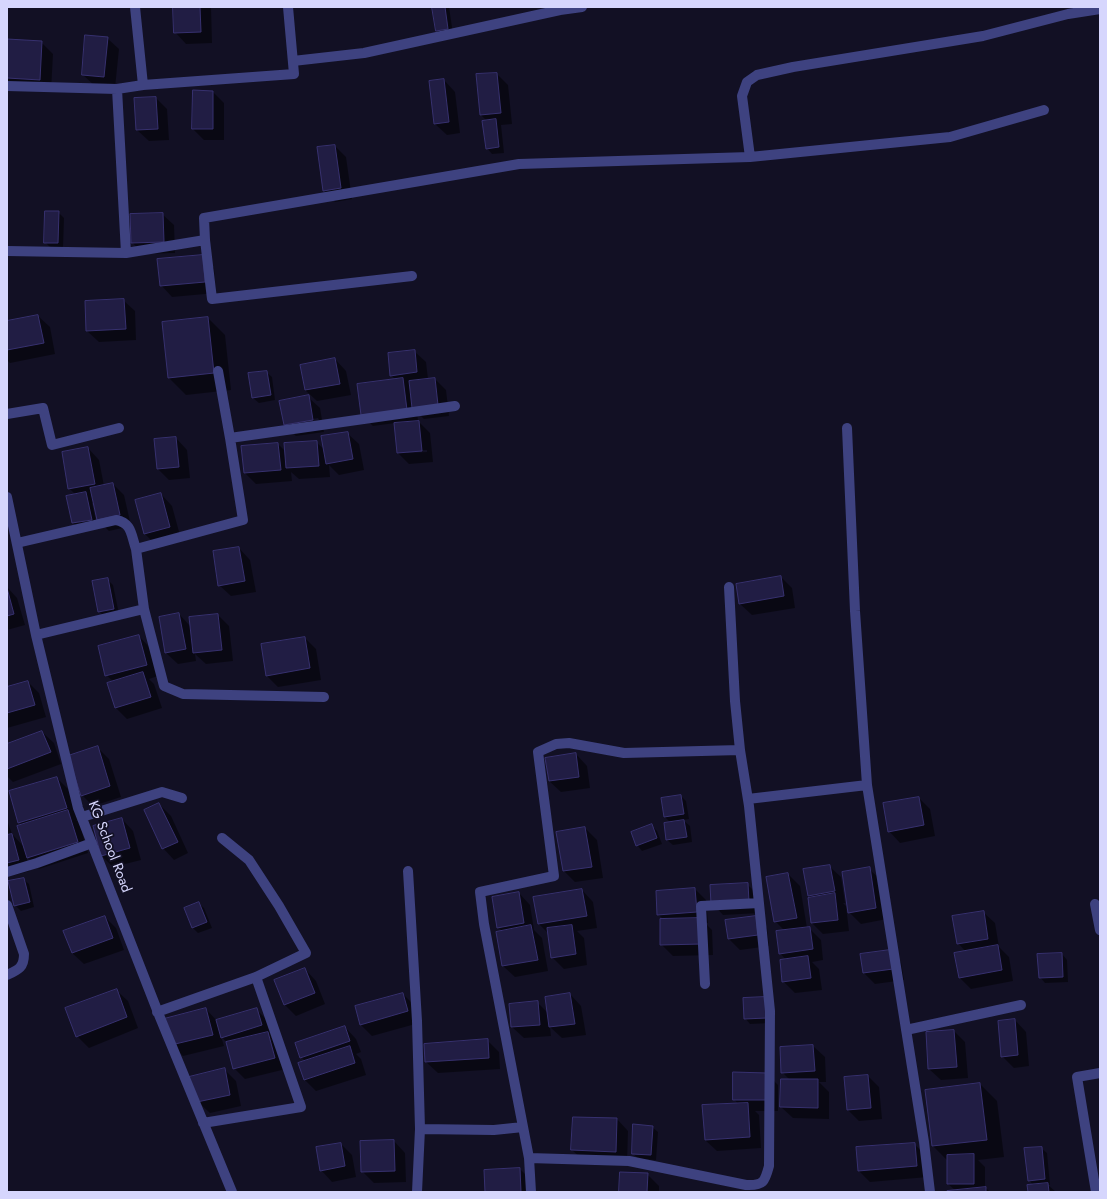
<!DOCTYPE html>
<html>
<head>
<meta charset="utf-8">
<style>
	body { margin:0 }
	#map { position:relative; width:1107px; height:1199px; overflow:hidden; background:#121024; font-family:Jost,sans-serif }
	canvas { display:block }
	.frame { position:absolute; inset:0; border:8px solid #d6d6fd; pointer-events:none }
</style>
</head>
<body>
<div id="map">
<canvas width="1107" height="1199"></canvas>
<div class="frame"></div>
</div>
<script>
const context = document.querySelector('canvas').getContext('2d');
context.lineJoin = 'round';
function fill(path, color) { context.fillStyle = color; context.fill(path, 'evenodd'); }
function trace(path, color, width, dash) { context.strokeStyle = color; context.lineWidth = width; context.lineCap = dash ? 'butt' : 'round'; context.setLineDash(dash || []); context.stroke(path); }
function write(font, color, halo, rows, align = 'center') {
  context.font = font + ' Jost,sans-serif'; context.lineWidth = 3.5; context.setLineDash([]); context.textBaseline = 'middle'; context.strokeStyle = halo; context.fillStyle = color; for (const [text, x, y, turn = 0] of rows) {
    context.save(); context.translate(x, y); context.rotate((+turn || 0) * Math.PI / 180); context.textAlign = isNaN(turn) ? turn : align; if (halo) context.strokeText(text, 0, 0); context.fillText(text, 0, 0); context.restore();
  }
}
fill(new Path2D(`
	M174,7h37l1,36 -26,1 -11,-12z
	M242,7h30l-28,1z
	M433,7h16l4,27 -11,2 -5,-6z
	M107,38l12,11 -4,39 -20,-2 -12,-11z
	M7,40l34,2 12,12 -2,37 -35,-2 -9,-9z
	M497,74l11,11 4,39 -11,1 3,28 -12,1 -5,-6v-27l-6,-6z
	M444,80l11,12 5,41 -13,2 -12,-11z
	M213,92l11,11v37h-20l-11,-11z
	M156,98l11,11 2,31 -20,1 -12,-11z
	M335,146l11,11 6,42 -17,3 -11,-12z
	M58,212l6,6 -1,30h-12l-6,-6z
	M162,214l12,11 1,28 -32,1 -11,-12z
	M203,256l11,12 2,25 -44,4 -11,-12z
	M123,300l12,11 1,29 -37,2 -12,-11z
	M38,316l12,11 5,27 -45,9 -3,-3v-38z
	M208,318l17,17 6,55 -45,5 -17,-17z
	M414,351l12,11 2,17h7l11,11 3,26 -25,3 -7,-7 1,9 12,12 3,29 -24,2 -11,-11 -3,-30 -22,3 -11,-11 34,-35 -5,-5zM427,450v2l-20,1v-2z
	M335,359l11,12 5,24 -34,6 -12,-11z
	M266,372l6,5 3,23 -16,3 -6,-5z
	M308,397l12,11 4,24 -28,4 -11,-11 -4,-23zM318,418l1,2 -27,5v-2z
	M347,433l12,11 5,26 -25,5 -10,-10 1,12 -31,2 -8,-7 1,9 -36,3 -11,-11 33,-29 8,8 30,-10 9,8z
	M176,438l11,12 3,28 -21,2 -11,-11 -3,-29z
	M88,448l11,12 5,26 9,-2 11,11 7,31 -22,5 -11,-11 -4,-17h-2l5,22 -18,3 -6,-5 -5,-27 8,-1 -7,-7z
	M161,494l11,12 9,33 -25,6 -12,-12z
	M239,548l11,12 6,32 -25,4 -12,-11z
	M781,577l11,11 3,20 -43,7 -12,-11z
	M107,579l6,6 6,29 -15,2 -5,-5z
	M7,587l10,11 8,27 -18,5z
	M179,614l12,13 27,-12 11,11 4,35 -27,3 -11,-10 1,7 -18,3 -12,-11z
	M139,636l11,12 8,28 -9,3 5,5 8,24 -35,11 -11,-11 -2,-26 -8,-7z
	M305,638l11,11 5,31 -43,7 -11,-11z
	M28,682l11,11 7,24 -39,11v-40z
	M42,732l12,11 7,21 -48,18 -6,-6v-31z
	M97,747l12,12 12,38 -28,9 -11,-11z
	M576,754l11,12 3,22 -29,4 -12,-11z
	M57,778l11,11 10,31h-2l3,2 9,31 -49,16 -13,-14 4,16 -23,6v-57l5,14 12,13 -2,-22 -3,-3z
	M681,796l5,5 3,18 -6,1 7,6 2,16 -19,3 -6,-5 4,-17 -6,-6 -3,-18z
	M919,798l11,11 5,27 -35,7 -11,-12z
	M159,804l12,12 17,37 -14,7 -11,-12z
	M122,819l11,12 8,29 -28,7 -11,-11z
	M652,826l5,5 5,13 -20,7 -5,-6z
	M585,828l12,12 6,38 -28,4 -11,-11z
	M829,866l12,11 4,26h-2l3,3 3,25 -26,3 -11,-11 -1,-25 -2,-2 -5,-26z
	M869,869l12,11 6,39 -26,5 -12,-12z
	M788,874l12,12 7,42h2l12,12 2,20 -11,2 7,7 3,21 -27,3 -12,-12 3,-21 -6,-7 5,-22 -10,-10z
	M23,879l6,5 5,23 -13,4 -6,-6z
	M747,884l12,12 1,17 -37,2 -11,-12z
	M695,889l11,11 2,23h-3l7,7 1,25 -40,1 -12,-12 3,-24 -6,-6z
	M582,890l11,12 4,26 -20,3 7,7 3,27 -23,4 -12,-12 -3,-23 -10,-10z
	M519,893l11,12 4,25 8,8 6,33 -33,6 -12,-11v-34l-5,-5z
	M198,903l6,5 8,20 -14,5 -5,-5 -8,-20z
	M983,912l12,11 4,24 10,10 4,24 -42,8 -11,-11 6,-26 -8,-9z
	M105,917l11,11 8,22 -40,14 -12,-11z
	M755,917l12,11 2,18 -29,4 -11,-11z
	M890,951l11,11 3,18 -29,4 -11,-11z
	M1062,954l5,6 1,22 -23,1 -5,-6z
	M305,969l11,12 9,23 -29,12 -12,-12z
	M116,990l12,11 10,27 -49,20 -12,-12z
	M403,994l11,11 5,18 -47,13 -11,-11z
	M570,994l11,12 5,29 -24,3 -12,-11 1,9 -27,2 -12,-11 -2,-23 27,-2 11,11z
	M744,999l28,24 -22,1 -5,-6z
	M206,1009l11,12 39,-12 12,12 4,16h-1l8,7 7,25 -41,10 -11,-11 -7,-25 -6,-7 3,10 -41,10 -11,-11z
	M1015,1020l11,12 3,34 -15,2 -12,-12z
	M345,1027l11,12 5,13 -5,2 5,5 5,16 -50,16 -11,-11v-19l-4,-4z
	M954,1031l11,11 3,36 -27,2 -12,-11z
	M487,1040l12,12 1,17 -62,4 -12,-11 -1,-17z
	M813,1046l12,11 1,25h-7l10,10v27l-36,-1 -12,-11 1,-27h8l-8,-8 -1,-24z
	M224,1069l12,12 5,25 -31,7 -12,-11z
	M767,1074l11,11v26h-23l4,4 2,33 -44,3 -12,-11 33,-36 -4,-5z
	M868,1076l11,11 3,32 -23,2 -11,-11z
	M980,1084l17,17 7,56 -26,3 7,7v20l5,5h-42l8,-1 -8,-7v-23l-15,-15 -7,-56z
	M617,1119l11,12 -1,32 -43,-2 -12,-11z
	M652,1127l6,5 -2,28 -18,-1 -5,-6z
	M394,1141l11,12 1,29 -32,1 -12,-12z
	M341,1144l11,11 4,22 -24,5 -11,-12z
	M914,1144l12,11 2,22 -58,5 -11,-11z
	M1041,1148l6,5 3,32h-2l8,7h-27l4,-7 -4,-5z
	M520,1169l11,11v12h-45z
	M647,1174l12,12v6h-39z`), '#0007');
const building = new Path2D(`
	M173,7h27l1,25 -27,1z
	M432,7h13l3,22 -12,2z
	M85,35l23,2 -4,40 -22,-2z
	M7,39l35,2 -2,39 -33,-2z
	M497,73l4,40 -21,2 -4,-41z
	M444,79l5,43 -15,2 -5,-43z
	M193,90l20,1v38h-21z
	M156,97l2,32 -22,1 -2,-32z
	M496,119l3,28 -13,2 -4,-28z
	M335,145l6,43 -18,3 -6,-44z
	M45,211h14l-1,32h-14z
	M163,213l1,29 -33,1 -1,-29z
	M203,255l2,27 -45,4 -3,-27z
	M124,299l2,30 -40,2 -1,-30z
	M38,315l6,28 -37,7v-29z
	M208,317l6,56 -46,5 -6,-56z
	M415,350l2,22 -27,4 -2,-23z
	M335,358l5,26 -35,6 -5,-25z
	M267,371l4,24 -19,3 -4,-25z
	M403,378l4,32 -46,5 -4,-31z
	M435,378l3,27 -26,3 -3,-27z
	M309,395l4,25 -29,5 -5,-24z
	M419,421l3,30 -25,2 -3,-30z
	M348,432l5,27 -27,5 -5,-28z
	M176,437l3,30 -22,2 -3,-30z
	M317,441l2,25 -33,2 -2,-25z
	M278,443l3,27 -37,3 -3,-27z
	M88,447l7,37 -27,5 -6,-37z
	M113,483l7,32 -23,5 -7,-32z
	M86,492l6,28 -20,3 -6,-27z
	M161,493l9,34 -26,7 -9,-34z
	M239,547l6,34 -27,5 -5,-35z
	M781,576l3,20 -45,8 -3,-20z
	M108,578l6,31 -16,3 -6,-31z
	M7,588l7,26 -7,2z
	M179,613l7,36 -21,4 -6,-36z
	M218,614l4,36 -29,3 -4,-36z
	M139,635l8,30 -42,11 -7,-30z
	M305,637l5,31 -44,8 -5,-32z
	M143,672l8,25 -36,11 -8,-25z
	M28,681l7,24 -28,8v-26z
	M42,731l9,21 -44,17v-25z
	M98,746l12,40 -29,10 -13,-40z
	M576,753l3,24 -30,4 -4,-23z
	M57,777l10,31 -49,15 -9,-32z
	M681,795l3,19 -20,3 -3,-19z
	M919,797l5,28 -36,7 -5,-29z
	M159,803l19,39 -16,7 -18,-39z
	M68,810l10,32 -51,16 -10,-32z
	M122,818l8,30 -29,8 -8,-30z
	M684,820l3,17 -21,3 -2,-17z
	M652,824l5,14 -21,8 -5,-14z
	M585,827l7,40 -29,4 -7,-39z
	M12,834l7,26 -12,3v-28z
	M830,865l5,26 -27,5 -5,-27z
	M870,867l6,41 -28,5 -6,-41z
	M788,873l9,45 -23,4 -8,-45z
	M24,878l6,24 -16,4 -6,-25z
	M748,883l1,19 -38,2 -1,-19z
	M695,888l2,24 -40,3 -1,-24z
	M582,889l5,27 -49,8 -5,-27z
	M519,892l5,31 -27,5 -5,-31z
	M835,893l3,27 -27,3 -3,-25z
	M199,902l8,20 -15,6 -8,-20z
	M984,911l4,28 -31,5 -5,-28z
	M105,916l8,22 -41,15 -9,-22z
	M756,916l2,19 -30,4 -3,-19z
	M701,918l1,26 -42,1v-26z
	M531,925l7,35 -36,6 -6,-34z
	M572,925l4,29 -25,4 -4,-30z
	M810,927l3,22 -34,5 -3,-23z
	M998,945l4,25 -43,8 -5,-25z
	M890,950l3,19 -30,4 -3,-19z
	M1062,953l1,24 -24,1 -2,-24z
	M808,956l3,22 -29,4 -2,-22z
	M305,968l10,25 -31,12 -10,-25z
	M117,989l10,28 -51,20 -11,-29z
	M403,993l5,18 -48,14 -5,-19z
	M570,993l5,31 -26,3 -4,-30z
	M766,997l1,21 -23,1 -1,-21z
	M538,1001l2,24 -29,2 -2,-23z
	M206,1008l7,27 -42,10 -7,-26z
	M257,1008l5,17 -41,13 -5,-18z
	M1015,1019l3,36 -17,2 -3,-36z
	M345,1026l5,15 -50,17 -5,-15z
	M954,1030l3,37 -29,2 -2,-37z
	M268,1032l7,26 -42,11 -7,-27z
	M488,1039l1,19 -64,4 -1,-18z
	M813,1045l2,26 -34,2 -1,-26z
	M350,1046l5,17 -51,17 -6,-17z
	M225,1068l5,27 -33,7 -8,-25z
	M733,1072l34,1v27h-34z
	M868,1075l3,33 -24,2 -3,-33z
	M781,1079h37v29l-38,-1z
	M980,1083l7,57 -55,6 -7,-56z
	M748,1103l2,34 -45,3 -3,-35z
	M573,1117l44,1 -1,34 -45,-2z
	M633,1124l20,2 -2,29 -19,-1z
	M394,1140l1,31 -34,1 -1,-31z
	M341,1143l4,23 -25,5 -4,-24z
	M915,1143l2,23 -59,5 -2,-24z
	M1042,1147l3,32 -17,2 -4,-33z
	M974,1154v30h-27v-29z
	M520,1168l1,24h-36l-1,-22z
	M620,1172l28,1 -1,19h-28z
	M1048,1183l1,9h-21l-1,-7z
	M986,1187v5h-39v-1z`);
fill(building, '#211d44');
trace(building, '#37316f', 1);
trace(new Path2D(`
	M135,7l8,78
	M293,61l71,-8 196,-43 22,-3
	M7,86l110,3 26,-4 151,-11 -6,-67
	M117,89l9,164 79,-13
	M750,157l-8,-61 5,-14 10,-7 36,-8 190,-31 85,-22 32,-5
	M7,251l119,2
	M412,276l-200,23 -7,-59 -1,-22 315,-54 231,-7 200,-20 94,-27
	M218,371l12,67
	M7,414l36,-6 9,37 67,-17
	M847,428l8,183 12,174 57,357 6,50
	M7,497l29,138 42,173 81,207 73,177
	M17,543l99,-23c16,3 15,15 20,29
	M36,635l108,-26
	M324,697l-141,-3 -19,-8 -20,-77 -8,-60 107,-29 -13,-82 225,-32
	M748,799l119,-14
	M82,817l80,-25 20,6
	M408,871l9,150 3,108 -3,63
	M7,872l30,-9 55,-20
	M1095,904l5,26
	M7,905l17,49c0,14 -6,16 -17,21
	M705,984l-4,-78 58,-3
	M157,1012l99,-35 50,-24 -27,-47 -30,-46 -27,-22
	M906,1030l115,-25
	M203,1123l98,-16 -45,-130
	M420,1129l74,1 29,-3
	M529,1158l100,3 117,24c18,1 19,-4 23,-19l1,-155 -21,-205 -9,-56 -5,-49 -6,-114
	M531,1192l-2,-34 -45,-234 -4,-32 74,-16 -16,-124 18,-8 13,-1 55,10 116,-3
	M1096,1192l-19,-115 23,-4`), '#3e4280', 10);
write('14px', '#d6d6fd', '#121024', [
	["KG School Road",109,847,69]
]);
</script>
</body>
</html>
